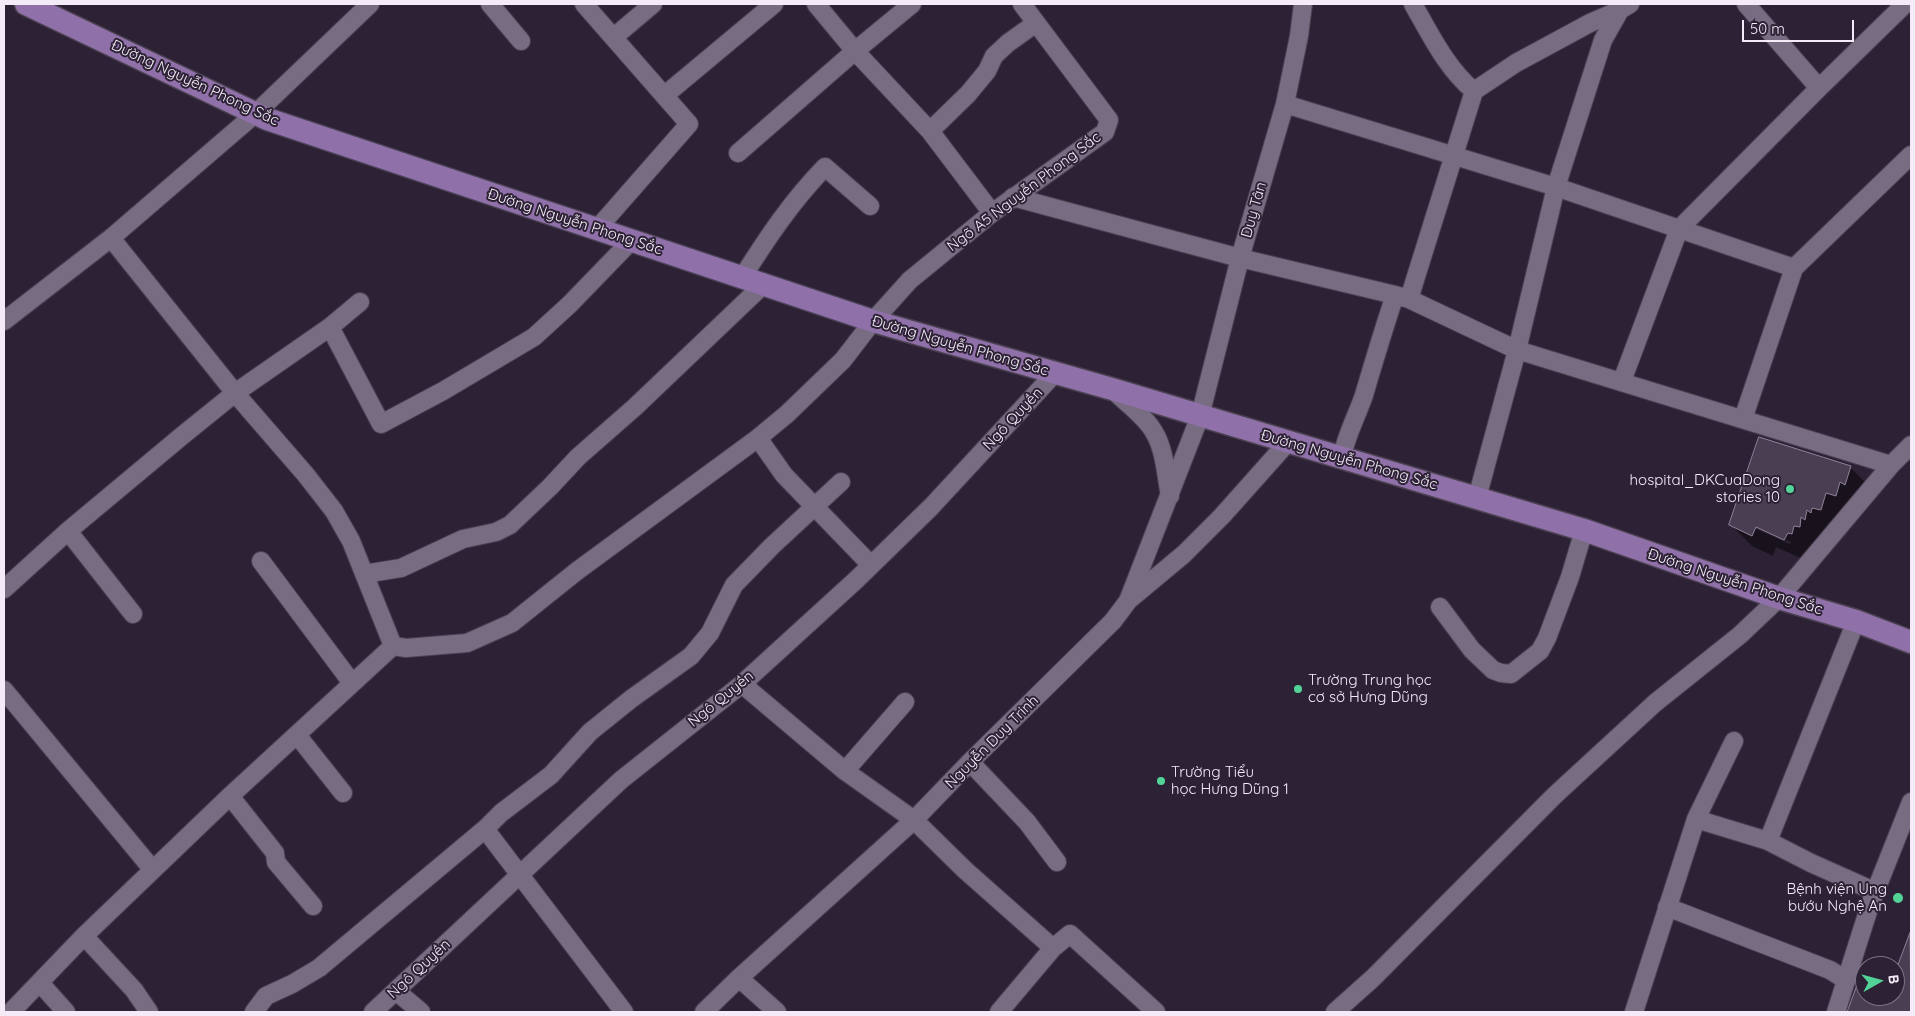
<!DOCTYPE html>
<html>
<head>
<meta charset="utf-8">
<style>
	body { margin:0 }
	#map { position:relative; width:1915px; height:1016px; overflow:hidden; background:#2d2235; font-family:Quicksand,sans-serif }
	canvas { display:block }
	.frame { position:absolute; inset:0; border:5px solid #f3ecf8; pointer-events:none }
	.north { position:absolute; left:1855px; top:956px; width:50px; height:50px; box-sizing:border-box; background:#2d2235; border:1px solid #7c7383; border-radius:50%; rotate:83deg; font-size:14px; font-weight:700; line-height:20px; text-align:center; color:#f3ecf8 }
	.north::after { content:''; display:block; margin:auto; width:18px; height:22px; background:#52d397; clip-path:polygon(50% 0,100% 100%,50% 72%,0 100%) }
	.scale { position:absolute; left:1742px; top:20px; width:112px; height:22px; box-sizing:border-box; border:2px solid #f3ecf8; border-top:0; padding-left:6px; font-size:15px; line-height:18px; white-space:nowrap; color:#f3ecf8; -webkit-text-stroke:4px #2d2235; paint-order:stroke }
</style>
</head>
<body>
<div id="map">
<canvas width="1915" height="1016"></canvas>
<div class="frame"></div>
<div class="north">B</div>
<div class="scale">50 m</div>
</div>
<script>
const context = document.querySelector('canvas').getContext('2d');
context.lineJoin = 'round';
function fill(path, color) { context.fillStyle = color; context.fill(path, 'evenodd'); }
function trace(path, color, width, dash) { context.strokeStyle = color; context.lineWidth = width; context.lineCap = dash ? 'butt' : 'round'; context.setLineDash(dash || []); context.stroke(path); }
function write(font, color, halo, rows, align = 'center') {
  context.font = font + ' Quicksand,sans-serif'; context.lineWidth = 4; context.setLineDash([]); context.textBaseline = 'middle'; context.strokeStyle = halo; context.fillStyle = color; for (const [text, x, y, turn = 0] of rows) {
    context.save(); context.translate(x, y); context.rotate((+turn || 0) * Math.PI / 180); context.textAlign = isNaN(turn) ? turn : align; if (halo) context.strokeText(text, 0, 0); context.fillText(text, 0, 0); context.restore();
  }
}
fill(new Path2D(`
	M1850,467l21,21 -66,72 -29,-13 -3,9 -21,-10 -21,-21zM1756,526l35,16 -1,2 -34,-15z
	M1911,933v79h-62l16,-46v30h30v-25l2,1z
	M1867,960l15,6h-17z`), '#0007');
const building = new Path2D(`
	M1759,437l92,29 -6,19 -5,-3 -4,14 -10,-3 -5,17 -9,-2 -1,5 -4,-3 -2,10 -4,-3 -1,10 -6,-1 -2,8 -4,-1 -4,7 -28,-13 -4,9 -23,-11z
	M1910,933l1,79h-64l17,-46 1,30h30v-23z`);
fill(building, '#493e52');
trace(building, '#8f8299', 1);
const minor = new Path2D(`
	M490,4l31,37
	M584,4l105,120 -92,105
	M816,4l39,47 75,80 62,82
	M1413,4c17,30 34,65 61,87
	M1746,4l73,84
	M614,37l39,-33
	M665,95l109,-91
	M1285,104l271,83 238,81
	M930,131l38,-37 19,-23 7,-15 14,-13 28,-20
	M738,153l117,-102 57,-47
	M1013,197l227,61 155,37 14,4 108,51 374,115
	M111,238l124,155 71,82 28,36 17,30 42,105
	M742,278c25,-40 50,-77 83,-111l45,39
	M1409,299l65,-208 42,-28 74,-40 30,-13 -2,-2
	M4,321l107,-83 144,-124 115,-110
	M330,327l51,97 62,-33 91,-54 36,-33 61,-63
	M1622,381l57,-152 140,-141 86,-84
	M1114,391c13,13 31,25 40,41 11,18 12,44 16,64
	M1743,419l51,-151 117,-113
	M758,438l26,37 87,90
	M1342,457c4,-22 15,-41 22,-62 10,-34 20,-67 31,-100
	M1477,498l40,-148 39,-163 47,-147 17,-30 10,-6
	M68,531l65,83
	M261,561l91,122
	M364,574l37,-6 62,-29 33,-7 14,-7 40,-38 28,-30 57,-50 128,-122
	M4,589l64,-58 115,-96 52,-42 95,-66 30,-25
	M1130,599l54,-45 38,-38 66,-74
	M1440,607l32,43 21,20 8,3 10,1 29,-23 7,-13 23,-61 14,-47
	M742,684l103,87 69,49 51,50 88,78
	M4,690l149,180
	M297,735l46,58
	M970,762l57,60 30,40
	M845,771l60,-69
	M230,796l45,57 1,9 37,44
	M1696,819l72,22 88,-220
	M485,829l139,183
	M1768,841l43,22 65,29
	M1667,907l163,63 16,10
	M84,936l50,54 15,22
	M739,978l38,34
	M40,983l26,29
	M396,991l25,21
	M11,1012l73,-76 146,-140 163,-150 13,2 61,-5 45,-20 65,-52 181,-133 29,-24 56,-54 30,-39 37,-41 82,-67 113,-81 4,-12 -87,-116
	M254,1012l12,-16 26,-12 27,-16 166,-139 16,-16 50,-38 39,-43 41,-33 60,-43 19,-23 24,-48 38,-39 69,-64
	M373,1012l248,-232 121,-96 114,-104 75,-73 124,-134
	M704,1012l35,-34 175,-158 56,-58 143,-141 15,-20 72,-185 40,-158 45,-154 14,-68 4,-32
	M999,1012l54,-64 17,-14 86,78
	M1335,1012l38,-34 182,-183 100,-92 85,-68 39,-37 112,-133 20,-20
	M1634,1012l62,-193 38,-78
	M1836,1012l34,-107 41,-103`);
const major = new Path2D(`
	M26,4l241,115 606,202 239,68 472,141 195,68 77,23 55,21`);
trace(minor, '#4a4151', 20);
trace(major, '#4a4151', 25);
trace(minor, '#786c82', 18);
trace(major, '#9070a8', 22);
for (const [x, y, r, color] of [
	[1790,489,5,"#52d397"],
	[1298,689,5,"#52d397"],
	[1161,781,5,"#52d397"],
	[1898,898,6,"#52d397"]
]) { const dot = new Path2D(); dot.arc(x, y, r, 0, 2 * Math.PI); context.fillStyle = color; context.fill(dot); trace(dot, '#2d2235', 2); }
write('15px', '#f3ecf8', '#2d2235', [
	["Đường Nguyễn Phong Sắc",195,83,25],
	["Ngõ A5 Nguyễn Phong Sắc",1024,192,-37],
	["Duy Tân",1254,210,-74],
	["Đường Nguyễn Phong Sắc",575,222,18],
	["Đường Nguyễn Phong Sắc",960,346,16],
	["Ngô Quyền",1013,419,-47],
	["Đường Nguyễn Phong Sắc",1349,460,16],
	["Đường Nguyễn Phong Sắc",1735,582,18],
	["Ngô Quyền",721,699,-39],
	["Nguyễn Duy Trinh",992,742,-45],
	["Ngô Quyền",419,969,-43]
]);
write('15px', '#f3ecf8', '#2d2235', [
	["hospital_DKCuaDong",1780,480],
	["stories 10",1780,497],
	["Trường Trung học",1308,680,"left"],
	["cơ sở Hưng Dũng",1308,697,"left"],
	["Trường Tiểu",1171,772,"left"],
	["học Hưng Dũng 1",1171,789,"left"],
	["Bệnh viện Ung",1887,889],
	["bướu Nghệ An",1887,906]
], 'right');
</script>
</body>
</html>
